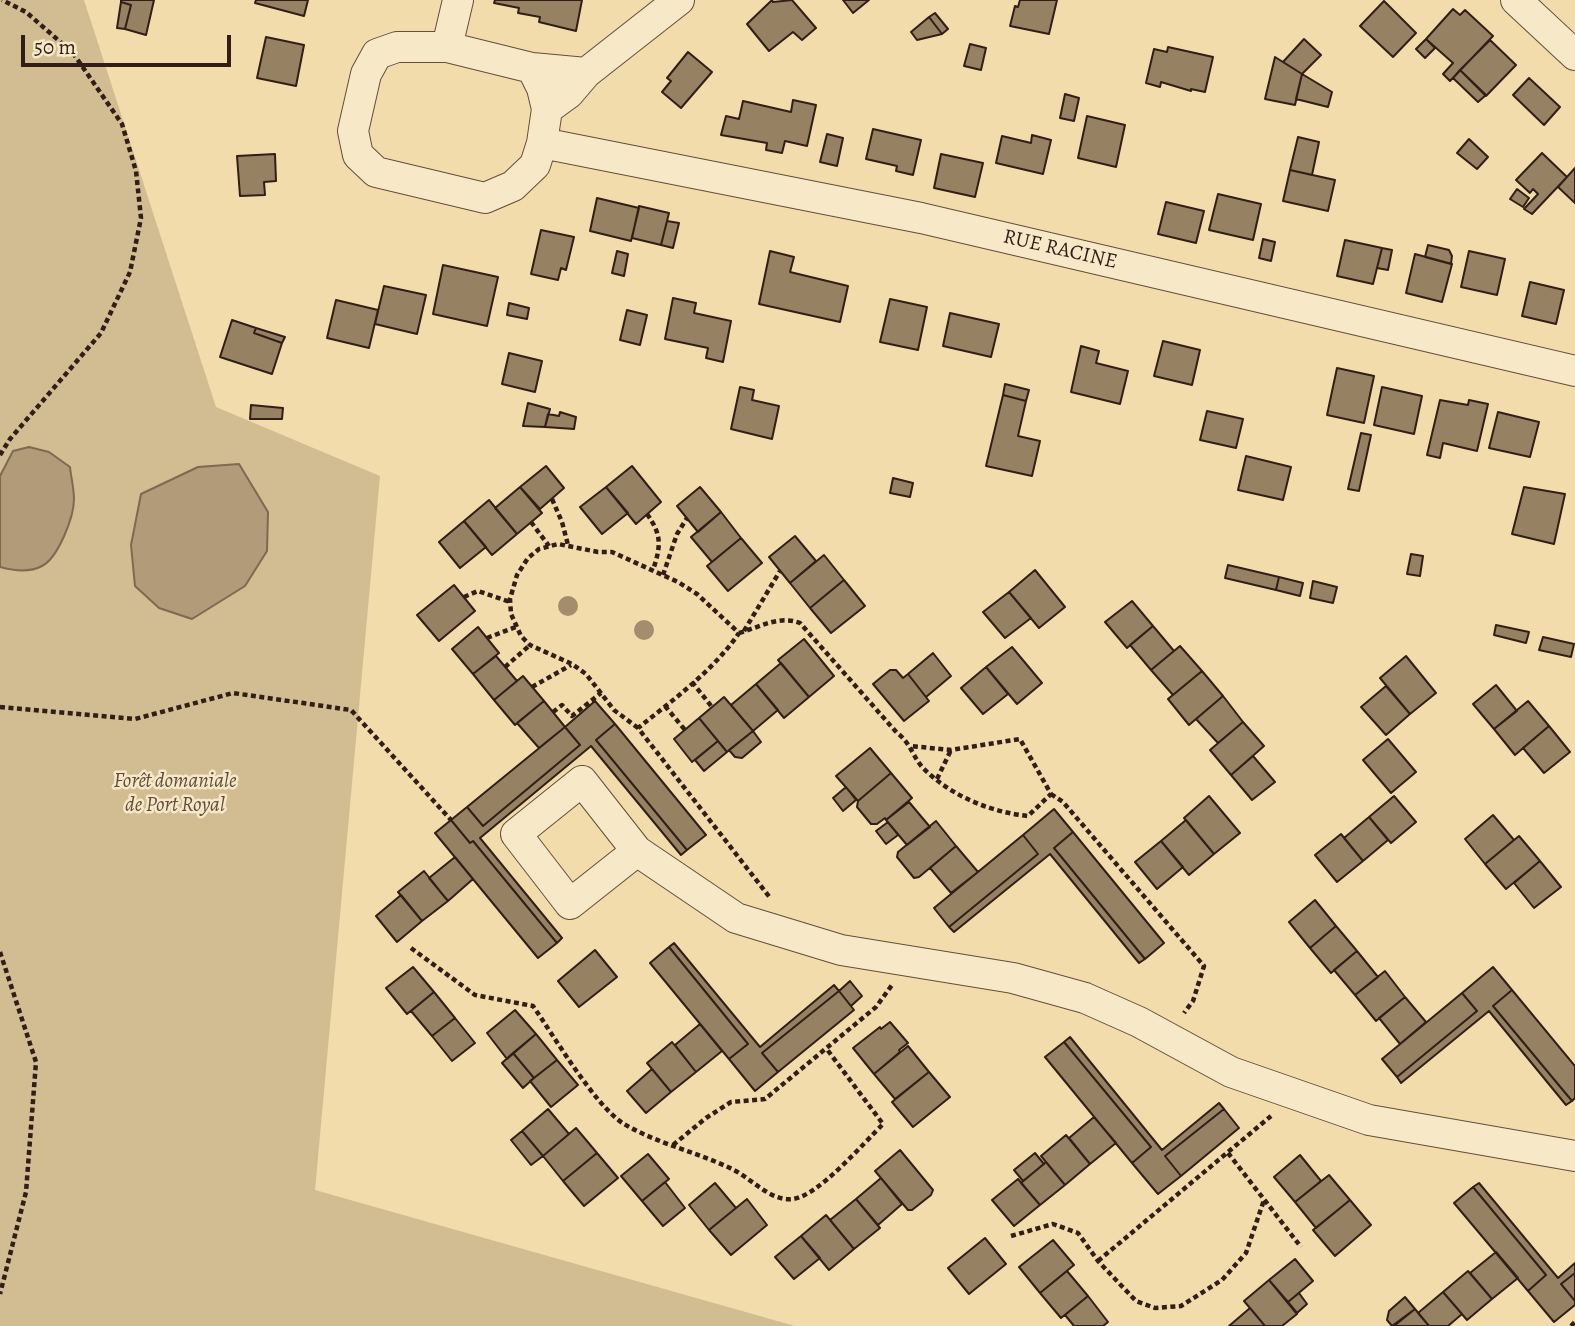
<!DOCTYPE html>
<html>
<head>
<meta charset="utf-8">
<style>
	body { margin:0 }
	#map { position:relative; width:1575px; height:1326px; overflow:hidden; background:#f3dcab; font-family:Alegreya,serif }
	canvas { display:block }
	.scale { position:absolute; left:21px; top:35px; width:210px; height:32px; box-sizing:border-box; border:4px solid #311e16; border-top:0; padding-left:9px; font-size:21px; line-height:24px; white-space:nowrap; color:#311e16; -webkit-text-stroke:5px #f7e8c8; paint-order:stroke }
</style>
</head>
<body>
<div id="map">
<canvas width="1575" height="1326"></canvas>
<div class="scale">50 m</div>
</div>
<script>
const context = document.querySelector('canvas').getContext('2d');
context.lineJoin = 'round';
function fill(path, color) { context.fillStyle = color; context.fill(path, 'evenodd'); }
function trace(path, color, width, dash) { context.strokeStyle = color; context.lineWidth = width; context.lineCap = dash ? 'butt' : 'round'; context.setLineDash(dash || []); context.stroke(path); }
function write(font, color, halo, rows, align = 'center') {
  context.font = font + ' Alegreya,serif'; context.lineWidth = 5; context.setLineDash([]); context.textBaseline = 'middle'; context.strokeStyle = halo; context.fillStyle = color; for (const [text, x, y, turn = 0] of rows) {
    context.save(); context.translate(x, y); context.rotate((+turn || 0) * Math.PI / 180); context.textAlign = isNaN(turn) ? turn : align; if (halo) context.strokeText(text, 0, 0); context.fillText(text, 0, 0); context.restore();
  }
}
fill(new Path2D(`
	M0,0h84l132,407 164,69 -65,714 480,136h-795v-759l13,4 -9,-105 -4,10z`), '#d2bc92');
const water = new Path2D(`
	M29,447l20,5 21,15c1,10 4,22 4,32 0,18 -16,59 -32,67 -13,7 -28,5 -42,1v-91l13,-25z
	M239,464l29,48 -1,39 -22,35 -53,33 -33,-11 -24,-22 -4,-41 10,-51 57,-27z`);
fill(water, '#b19b78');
trace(water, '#7e6951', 2);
const building = new Path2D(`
	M121,0h33l-8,35 -21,-6 6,-24 -10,-3z
	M256,0h52l-4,16 -49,-13z
	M495,0h87l-6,31 -37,-9 1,-5 -22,-4 1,-5 -25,-5z
	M772,0l1,2 19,-2 24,28 -14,12 -9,-8 -24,19 -22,-27z
	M843,0h26l-16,13z
	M1020,0h37l-8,34 -39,-8 5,-20 3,1z
	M1384,1l32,32 -23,24 -33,-31z
	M121,2l10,3 -6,24 -8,-1z
	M1453,9l7,6 5,-5 28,26 -43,45 -7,-7 10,-11 -27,-24z
	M935,13l13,16 -6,5 -13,-17z
	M929,17l13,17 -25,6 -6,-8z
	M266,37l38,8 -8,41 -39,-8z
	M1304,39l17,16 -19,19 -19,-12z
	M1426,39l9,9 -10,10 -9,-9z
	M1490,40l26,25 -30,31 -26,-26z
	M970,44l16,4 -5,22 -17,-4z
	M1168,47l45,10 -8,35 -14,-3v2l-30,-9 -1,5 -14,-4 8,-34 13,3z
	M688,52l24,20 -31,36 -19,-16 9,-11 -4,-3z
	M1275,57l27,17 -7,31 -30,-6z
	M1460,70l26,25 -8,7 -25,-24z
	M1302,74l30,18 -4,15 -32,-8z
	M1529,78l31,29 -16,18 -31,-30z
	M1065,94l14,4 -5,23 -14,-3z
	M793,100l23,5 -9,41 -22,-5 -3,12 -16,-3 1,-7 -46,-8 5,-19 13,3 4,-18 48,11z
	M1087,116l38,9 -9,42 -38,-9z
	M873,129l48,11 -8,35 -17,-4 1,-5 -31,-7z
	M827,134l16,4 -6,28 -17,-4z
	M1032,135l19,5 -8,34 -47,-11 6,-27 29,7z
	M1298,137l21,5 -7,33 -22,-5z
	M1469,139l19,18 -11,12 -20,-16z
	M1542,153l25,24 -35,37 -8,-5 14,-15 -5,-5 -3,4 -14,-13z
	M275,154l1,27 -12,1 1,13 -25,1 -3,-40z
	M941,154l42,9 -8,34 -41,-9z
	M1575,168v35l-17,-16z
	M1290,170l45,10 -7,31 -45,-10z
	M1517,189l12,9 -6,9 -13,-8z
	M1218,194l43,10 -8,36 -44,-10z
	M597,198l42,10 -8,33 -41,-10z
	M1166,202l38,9 -8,32 -38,-9z
	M639,206l30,7 -8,32 -29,-7z
	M667,221l12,2 -6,25 -12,-3z
	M541,230l33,7 -8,33 -5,-2 -3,12 -27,-6z
	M1263,239l12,3 -4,19 -12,-3z
	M1345,240l37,8 -9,36 -36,-8z
	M1428,245l21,5 3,6 -1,8 -26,-7z
	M1382,248l10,2 -4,20 -11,-2z
	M617,251l11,3 -4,22 -12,-3z
	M770,251l24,6 -4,15 58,14 -8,36 -81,-18z
	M1469,251l36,8 -8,36 -36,-8z
	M1415,254l37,10 -10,38 -36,-9z
	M443,265l55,12 -11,49 -54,-12z
	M1530,282l34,8 -8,34 -34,-8z
	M384,286l42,9 -9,39 -42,-10z
	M673,298l23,5 -2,10 37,8 -8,41 -17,-4 2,-10 -43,-9z
	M890,299l37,8 -9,43 -38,-8z
	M336,300l42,10 -9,38 -42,-10z
	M509,303l20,5 -2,11 -20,-4z
	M627,310l20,5 -7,30 -20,-5z
	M950,313l49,11 -8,33 -48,-11z
	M232,320l24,8 -2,5 28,10 -10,31 -52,-17z
	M256,328l29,9 -3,6 -28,-10z
	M1163,341l37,9 -8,35 -38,-9z
	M1081,346l18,5 -3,12 32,8 -8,33 -49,-12z
	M509,353l33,8 -7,31 -33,-8z
	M1337,368l37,8 -10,47 -37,-8z
	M1005,384l24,6 -3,11 -23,-6z
	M740,387l14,3 -2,10 27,6 -7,33 -41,-10z
	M1382,387l40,9 -8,38 -40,-9z
	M1003,395l23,6 -8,35 22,5 -8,35 -46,-10z
	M1440,400l28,5 1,-5 19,4 -11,47 -34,-8 -3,15 -13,-3z
	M528,403l22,6 -5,18 -22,-1z
	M251,405l32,3 -1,11h-32z
	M1207,411l36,8 -7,29 -36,-8z
	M560,412l16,5 -2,12 -29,-2 3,-13 11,2z
	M1498,412l41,10 -9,35 -41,-9z
	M1361,433l10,2 -12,56 -11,-2z
	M1246,456l45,11 -8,33 -45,-10z
	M546,466l18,22 -24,21 -20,-22z
	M632,466l29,36 -25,22 -30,-37z
	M893,478l20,5 -3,14 -20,-4z
	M520,487l22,26 -25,21 -22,-26z
	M606,487l22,26 -26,21 -22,-27z
	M700,487l21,25 -23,20 -21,-26z
	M1524,487l41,7 -11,50 -42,-10z
	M489,500l28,34 -25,21 -28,-34z
	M721,512l20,26 -29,24 -21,-25z
	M464,521l22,26 -26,21 -21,-26z
	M795,536l21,25 -26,22 -21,-26z
	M741,538l21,25 -34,28 -21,-25z
	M1411,554l12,2 -3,20 -13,-2z
	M824,555l20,25 -34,28 -20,-25z
	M1228,565l51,12 -3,13 -51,-12z
	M1035,570l30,37 -26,21 -30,-36z
	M1279,577l24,6 -3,13 -24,-6z
	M844,580l21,26 -34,27 -21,-25z
	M1313,581l24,6 -4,16 -23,-5z
	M454,585l21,26 -36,30 -22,-26z
	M1009,592l22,26 -26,20 -22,-26z
	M1132,601l21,25 -26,22 -22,-26z
	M1496,625l33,7 -3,11 -32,-8z
	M1153,626l21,25 -23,19 -21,-25z
	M478,627l21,26 -26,21 -21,-25z
	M1543,637l31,7 -3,13 -32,-7z
	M804,639l30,37 -25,21 -31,-37z
	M1180,646l22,25 -29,24 -22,-25z
	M1012,647l30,36 -25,21 -31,-37z
	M933,653l18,23 -25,21 -18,-23z
	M496,656l21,25 -23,19 -21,-26z
	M1406,656l30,37 -26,21 -30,-36z
	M781,663l28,34 -25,21 -28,-34z
	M986,667l22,27 -25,20 -22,-26z
	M890,670h6l7,8 5,-4 21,27 -25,20 -31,-37z
	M1202,671l21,25 -34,29 -21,-26z
	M523,676l21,25 -29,24 -21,-25z
	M756,684l22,26 -25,21 -22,-26z
	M1496,685l21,26 -23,18 -21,-25z
	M1386,686l24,28 -24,21 -25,-28z
	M1223,696l20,26 -25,21 -22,-24z
	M724,697l29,34 -26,21 -28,-34z
	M544,701l21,26 -26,21 -22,-25z
	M595,701l20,23 -19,16 91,110 -6,5 -90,-109 -111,92 82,100 -5,5 -84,-102 -3,2 -19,-23 16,-13 16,19 97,-81 -15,-18z
	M1528,701l21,25 -34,29 -21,-26z
	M699,718l19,23 -26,21 -18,-23z
	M1243,722l21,24 -33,29 -21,-25z
	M615,724l91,111 -19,15 -91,-110z
	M1549,726l21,26 -26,21 -21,-25z
	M565,727l15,18 -97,81 -16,-19z
	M753,731l8,11 -19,16 -7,-1 -6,-7z
	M1388,739l28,33 -25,21 -28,-33z
	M718,741l9,11 -23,19 -9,-11z
	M870,748l21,25 -33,28 -22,-25z
	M1253,756l22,26 -23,18 -21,-25z
	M891,773l21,25 -26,22 -1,-2 -8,6h-6l-14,-17 1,-6z
	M846,787l10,13 -13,11 -10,-13z
	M1209,796l31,37 -26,21 -30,-36z
	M1394,796l22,26 -25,21 -22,-26z
	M909,802l21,25 -23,18 -21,-25z
	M1054,809l19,23 -19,16 91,111 -6,4 -89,-109 -96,78 -5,-5 89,-73 -15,-19z
	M1493,815l21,25 -29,24 -20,-25z
	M1369,817l19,23 -25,21 -19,-23z
	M451,820l19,23 3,-2 84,102 -19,15 -103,-125z
	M1186,820l28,34 -25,21 -28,-34z
	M936,821l20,25 -37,31 -5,1 -17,-21 1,-5z
	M888,822l10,13 -12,9 -10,-13z
	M1073,832l91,111 -19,16 -91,-111z
	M1341,834l22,27 -26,21 -22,-27z
	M1023,835l15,19 -89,73 -15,-19z
	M1519,836l21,25 -34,28 -21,-25z
	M1161,841l22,26 -26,22 -22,-27z
	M956,846l22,26 -27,21 -21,-25z
	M455,857l18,22 -25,22 -19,-23z
	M1540,861l21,26 -27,21 -20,-25z
	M424,871l24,30 -26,20 -24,-29z
	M401,895l21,26 -25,21 -21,-26z
	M1315,900l21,26 -26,22 -21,-26z
	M1336,926l21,25 -26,22 -21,-25z
	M674,943l86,104 74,-62 5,6 -77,62 16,19 -23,19 -26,-32 19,-15 -79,-97z
	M669,947l79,97 -19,15 -79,-96z
	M595,950l22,27 -38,30 -21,-26z
	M1357,951l21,26 -23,18 -21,-25z
	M413,967l21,25 -27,22 -21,-26z
	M1493,967l19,23 -19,16 79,95 -6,4 -77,-94 -88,72 -4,-6 80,-66 -15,-18z
	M1385,971l20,26 -29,24 -21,-26z
	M850,981l12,15 -11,10 -12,-15z
	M1512,990l63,76v32l-3,3 -79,-95z
	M839,991l15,19 -76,62 -16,-19z
	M434,992l21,26 -23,18 -21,-25z
	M1462,993l15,18 -80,66 -15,-18z
	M1405,997l21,25 -26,22 -21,-26z
	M515,1010l21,24 -29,25 -20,-26z
	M455,1018l20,25 -23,18 -20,-25z
	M890,1022l18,21 -9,7 1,2 -26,22 -21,-26 27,-21 1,2z
	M700,1024l22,27 -26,21 -21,-27z
	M536,1034l21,26 -23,18 -21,-25z
	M1070,1037l92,113 57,-47 5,6 -59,47 16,20 -23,18 -26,-31 19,-16 -87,-105z
	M672,1042l24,30 -25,20 -24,-29z
	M1064,1042l87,105 -19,16 -87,-106z
	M908,1046l21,26 -34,27 -21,-25z
	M513,1053l21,25 -11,10 -21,-25z
	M557,1060l21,25 -27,22 -21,-26z
	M652,1069l19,23 -25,21 -19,-22z
	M929,1072l21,25 -37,30 -21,-25z
	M548,1109l21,25 -26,22 -21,-25z
	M1224,1109l15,19 -58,48 -16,-20z
	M1094,1117l22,26 -26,21 -21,-26z
	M576,1128l21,25 -34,28 -20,-25z
	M522,1131l21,25 -12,9 -20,-25z
	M1066,1135l24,29 -25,21 -24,-29z
	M900,1150l33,40 -2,5 -19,15h-4l-33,-39z
	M597,1153l21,25 -34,28 -21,-25z
	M1035,1153l9,11 -21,17 -9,-11z
	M648,1154l21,25 -27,22 -21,-25z
	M1300,1155l21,26 -26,21 -21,-25z
	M1046,1162l19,23 -25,20 -19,-22z
	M1329,1175l21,25 -34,28 -21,-26z
	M881,1178l21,26 -24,21 -22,-26z
	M1018,1179l22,26 -26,21 -22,-26z
	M665,1182l20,26 -22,18 -21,-25z
	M715,1183l21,25 -27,22 -20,-25z
	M1479,1183l79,95 17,-15v10l-14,11 14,17v4l-21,17 -26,-31 18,-16 -73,-88z
	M1473,1187l73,88 -18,16 -74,-88z
	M747,1199l20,26 -36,30 -22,-25z
	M856,1199l24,29 -26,21 -24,-29z
	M1350,1200l21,25 -36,31 -22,-26z
	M826,1215l28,34 -25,21 -28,-34z
	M801,1236l19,22 -26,21 -19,-22z
	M985,1238l21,26 -37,30 -21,-26z
	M1053,1240l21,25 -34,28 -21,-26z
	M1496,1252l22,26 -26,21 -22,-26z
	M1295,1259l18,22 -25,21 -19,-22z
	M1067,1271l21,25 -27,22 -21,-25z
	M1468,1271l24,28 -25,21 -24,-28z
	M1575,1273v28l-14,-17z
	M1269,1280l28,34 -15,12h-17l-21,-25z
	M1443,1292l19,22 -14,12h-19l-11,-13z
	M1299,1293l8,11 -10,9 -9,-11z
	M1088,1296l20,26 -5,4h-29l-9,-11z
	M1405,1297l10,12 -23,17 -5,-6 2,-9z
	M1250,1308l15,18h-36z
	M1415,1309l14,17h-35z`);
fill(building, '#968163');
trace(building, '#311e16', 2);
const street = new Path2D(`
	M1516,0l59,55
	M447,47l11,-47
	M532,68l10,20 5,21 -5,34 -7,22 -22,21 -28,12 -109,-26 -18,-17 -5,-24 13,-57 11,-20 20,-7h50l85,21 54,5
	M547,109l22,-16 17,-20 93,-73
	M542,143l379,75 654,153
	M582,781l55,70 -67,53 -54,-70z
	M637,851l99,67 105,32 172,28 72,20 54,24 92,50 138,48 206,36`);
trace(street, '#624e3b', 32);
trace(new Path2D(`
	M0,455l10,-16 91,-106 29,-61 11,-54 -5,-47 -14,-47 -49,-71 -47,-41 -24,-12
	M552,499l10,23 6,23
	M647,514c15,21 14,32 6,56
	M531,522l18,24
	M663,575l14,-41 10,-16
	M464,597l14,-6 32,11
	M744,631l36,-60
	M739,633c21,-6 40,-18 61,-10l97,110c13,9 16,24 26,35 28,28 67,44 105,48l23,-22 -31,-55 -69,11 -41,-4
	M487,638l29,-11
	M505,667l25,-22
	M692,682l20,25
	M532,687l39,-22
	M665,706l20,24
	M0,707l135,12 98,-26 118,17 100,110
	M553,712l9,-7 10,11 29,-23
	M638,728l-24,-18 -28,-36 -14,-10 -42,-19 -9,-9 -10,-22 -1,-15 7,-24 11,-17 11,-9 19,-5 40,8h14l66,30 19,12 42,39c-25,37 -66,67 -101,95l133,171
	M937,779l14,-29
	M1051,794l12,8 141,164 -11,35 -9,12
	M411,948l64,47 58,11c21,30 62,100 91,118 34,20 73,28 108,45 19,9 39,33 61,30 25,-3 71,-56 90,-75l-57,-76
	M0,952l36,110 -10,130 -26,102
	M673,1145l33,-27 25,-16 34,-3 111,-92 16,-22
	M1228,1153l73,94
	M1011,1236l42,-12 25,9 20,28 38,40 19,7 26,-2 41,-26 24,-27 18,-53
	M1098,1261l173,-145
	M1571,1326l4,-4`), '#311e16', 4.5, [5, 3.5]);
trace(street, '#f7e8c8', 30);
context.fillStyle = '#a38d6d';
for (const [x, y] of [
	[568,606],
	[644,630]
]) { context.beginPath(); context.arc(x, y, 10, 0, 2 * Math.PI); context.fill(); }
write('21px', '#311e16', '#f7e8c8', [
	["RUE RACINE",1060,250,13]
]);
write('italic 21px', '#614d3b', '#f7e8c8', [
	["Forêt domaniale",175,782],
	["de Port Royal",175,806]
]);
</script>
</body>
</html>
